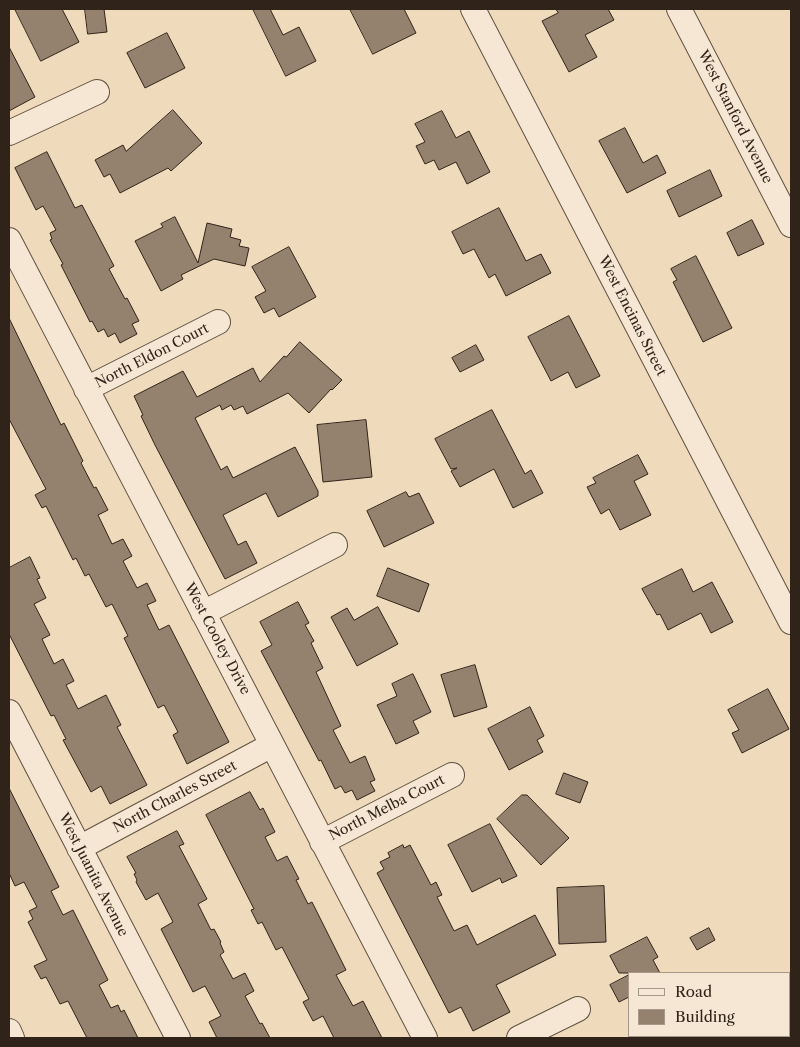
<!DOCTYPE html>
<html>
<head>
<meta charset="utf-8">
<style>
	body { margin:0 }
	#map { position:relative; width:800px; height:1047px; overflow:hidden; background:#f0dabc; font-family:"Libre Caslon Text",serif }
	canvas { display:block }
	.frame { position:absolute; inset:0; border:10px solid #302319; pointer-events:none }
	.legend { position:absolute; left:628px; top:972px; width:162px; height:65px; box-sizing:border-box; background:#f5e7d3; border:1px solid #a69989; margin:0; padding:6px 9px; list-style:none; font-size:15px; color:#302319 }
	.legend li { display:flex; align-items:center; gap:10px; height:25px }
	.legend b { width:25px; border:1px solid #a69989 }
</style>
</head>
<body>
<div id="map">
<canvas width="800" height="1047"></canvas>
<div class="frame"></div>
<ul class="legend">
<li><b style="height:6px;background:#f5e7d3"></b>Road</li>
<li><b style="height:14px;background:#94826e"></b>Building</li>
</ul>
</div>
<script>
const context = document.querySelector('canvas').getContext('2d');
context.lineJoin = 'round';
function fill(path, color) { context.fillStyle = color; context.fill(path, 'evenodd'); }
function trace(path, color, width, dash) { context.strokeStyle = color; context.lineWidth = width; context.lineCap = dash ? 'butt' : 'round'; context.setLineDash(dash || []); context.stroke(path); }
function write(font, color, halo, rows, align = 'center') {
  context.font = font + ' "Libre Caslon Text",serif'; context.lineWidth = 5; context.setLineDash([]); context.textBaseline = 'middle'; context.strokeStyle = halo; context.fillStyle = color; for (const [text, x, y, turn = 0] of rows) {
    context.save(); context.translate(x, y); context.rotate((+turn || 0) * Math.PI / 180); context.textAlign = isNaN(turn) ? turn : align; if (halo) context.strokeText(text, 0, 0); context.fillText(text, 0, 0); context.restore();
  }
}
const building = new Path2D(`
	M15,9h47l17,33 -38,19z
	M85,9h19l3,23 -19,2z
	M253,9h17l13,26 16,-8 17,34 -30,15z
	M350,9h54l12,24 -43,21z
	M556,9h52l6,11 -29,15 12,22 -28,15 -27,-51 16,-8z
	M167,33l18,35 -40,20 -18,-35z
	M9,47l26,50 -26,14z
	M173,110l29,33 -31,28 -3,-3 -48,25 -10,-19 -6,3 -9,-17 28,-15 3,6z
	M442,111l14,27 13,-7 21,41 -23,12 -11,-22 -17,8 -5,-10 -9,4 -9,-18 9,-4 -10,-18z
	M625,128l18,35 14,-8 9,18 -39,20 -28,-52z
	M47,152l28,56 7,-3 32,61 -5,3 16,30 2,-1 12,23 -7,3 5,10 -17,9 -5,-10 -7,4 -4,-8 -6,3 -6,-11 -2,1 -29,-57 2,-1 -13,-24 2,-1 -2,-6 6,-3 -13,-24 -7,4 -21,-42z
	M710,170l12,26 -43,21 -12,-26z
	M499,208l27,53 15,-7 10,19 -45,23 -11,-22 -6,4 -15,-29 -11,5 -11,-22z
	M175,217l23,46 9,-40 25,6 -2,8 11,3 -2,6 10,2 -4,18 -31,-7 -33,16 2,4 -22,12 -26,-50 28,-14 -2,-3z
	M752,220l12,24 -26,12 -11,-23z
	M289,247l27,50 -37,20 -5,-9 -10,5 -9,-16 11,-6 -14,-24z
	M696,256l36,72 -29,14 -30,-60 4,-2 -6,-11z
	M569,316l31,60 -24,12 -8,-16 -17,9 -23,-44z
	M9,318l52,107 3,-2 19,38 -2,2 13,25 2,-1 12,23 -10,5 14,29 11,-5 9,17 -9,5 14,27 10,-5 9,18 -9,4 12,25 10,-5 60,117 -42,22 -14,-29 5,-3 -14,-27 -6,3 -34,-70 4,-2 -16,-32 -6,3 -17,-33 -4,2 -9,-18 -3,2 -27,-54 -4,2 -7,-13 11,-6 -37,-70z
	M300,342l42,38 -10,10 -1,-1 -22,24 -21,-20 -41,21 -4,-8 -9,4 -3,-5 -9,5 -2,-5 -25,13 26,52 6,-4 6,12 62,-31 23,44v5l-40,21 -12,-24 -43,22 15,30 8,-4 11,22 -32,16 -70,-134 -14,-29 2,-1 -9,-19 49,-25 14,26 56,-29 7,14 24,-26 2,1z
	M476,345l8,15 -24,12 -8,-14z
	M492,410l33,64 6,-4 12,23 -30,15 -19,-39 -34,18 -9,-16 6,-3 -6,1 -16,-30z
	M366,420l6,57 -49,5 -6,-57z
	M638,455l10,19 -14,7 17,34 -31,15 -11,-21 -8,5 -14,-27 9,-4 -3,-5z
	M406,492l3,5 10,-4 15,30 -50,24 -17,-36z
	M30,557l10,21 -3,1 9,19 -12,6 16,31 -8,4 12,25 9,-5 11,22 -8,4 12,24 28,-14 15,30 -4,2 30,58 -37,19 -9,-18 -10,6 -28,-52 3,-1 -12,-24 -3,1 -42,-82v-66z
	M388,568l41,16 -10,28 -42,-16z
	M682,569l11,23 19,-10 21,40 -22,11 -10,-20 -33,17 -8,-16 -3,1 -15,-26z
	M298,602l11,21 -4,2 9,16 -3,2 12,25 -7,4 25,54 -8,4 17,33 15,-7 10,24 -5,2 5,9 -18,9 -5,-10 -7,3 -4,-7 -6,3 -14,-29 -2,1 -58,-110 11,-6 -12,-23z
	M378,607l20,37 -41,22 -26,-49 16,-9 7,12z
	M475,665l12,42 -33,10 -13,-42z
	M413,674l18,38 -18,9 6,12 -23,11 -19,-39 20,-9 -5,-12z
	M768,689l21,40 -47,24 -10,-20 7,-3 -11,-20z
	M530,707l14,29 -7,4 6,12 -34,18 -21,-41z
	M564,773l24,9 -8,21 -24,-9z
	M9,788l50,99 -8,4 12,24 10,-5 35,70 -9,5 12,23 7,-3 3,7 3,-2 14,28h-51l-19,-37 -8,3 -14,-27 -5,2 -7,-13 13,-6 -19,-38 5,-3 -4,-8 8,-4 -13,-25 -9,4 -6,-13z
	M250,792l10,18 3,-2 12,24 -10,5 12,24 10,-5 12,23 -3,1 12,24 4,-2 34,68 -10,5 17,31 10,-5 19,37h-48l-11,-22 -10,5 -10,-19 6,-3 -27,-52 -6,3 -14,-28 -4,2 -7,-14 3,-1 -48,-94z
	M522,795h5l42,43 -28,27 -44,-46z
	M490,824l27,52 -15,7 -2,-5 -28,14 -24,-47z
	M177,831l7,13 -5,2 28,53 -9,5 13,26 3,-1 7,13 -1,1 4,9 -4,3 13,24 12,-6 9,18 -9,5 15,28 2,-1 8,15h-53l-8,-16 12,-6 -16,-30 -12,6 -32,-63 12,-7 -15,-29 -12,7 -10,-18 1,-2 -3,-6 2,-1 -9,-16z
	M403,845l1,3 6,-3 21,40 5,-3 6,13 -5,2 17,34 13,-6 10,20 58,-30 21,40 -60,30 14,27 -37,19 -12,-24 -12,6 -72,-140 7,-4 -4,-7 10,-5 -2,-4z
	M604,886l2,56 -47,2 -2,-56z
	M709,928l6,12 -18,10 -7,-12z
	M647,937l11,20 -5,3 7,13h-41l-9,-17z
	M629,975v22l-10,5 -9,-17z`);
fill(building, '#94826e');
trace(building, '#302319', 1);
const minor = new Path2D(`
	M473,9l318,613
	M679,9l112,216
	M9,133l88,-41
	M9,240l416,798
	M86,389l132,-67
	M203,613l132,-68
	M9,712l169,326
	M322,842l130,-67
	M79,848l193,-103
	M9,1031l3,7
	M519,1038l59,-29`);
trace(minor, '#605142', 26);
trace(minor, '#f5e7d3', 24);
write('14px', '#302319', '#f5e7d3', [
	["West Stanford Avenue",735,117,63],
	["West Encinas Street",632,316,63],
	["North Eldon Court",152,356,-27],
	["West Cooley Drive",217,639,62],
	["North Charles Street",175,797,-28],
	["North Melba Court",387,808,-27],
	["West Juanita Avenue",93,875,63]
]);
</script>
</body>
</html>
